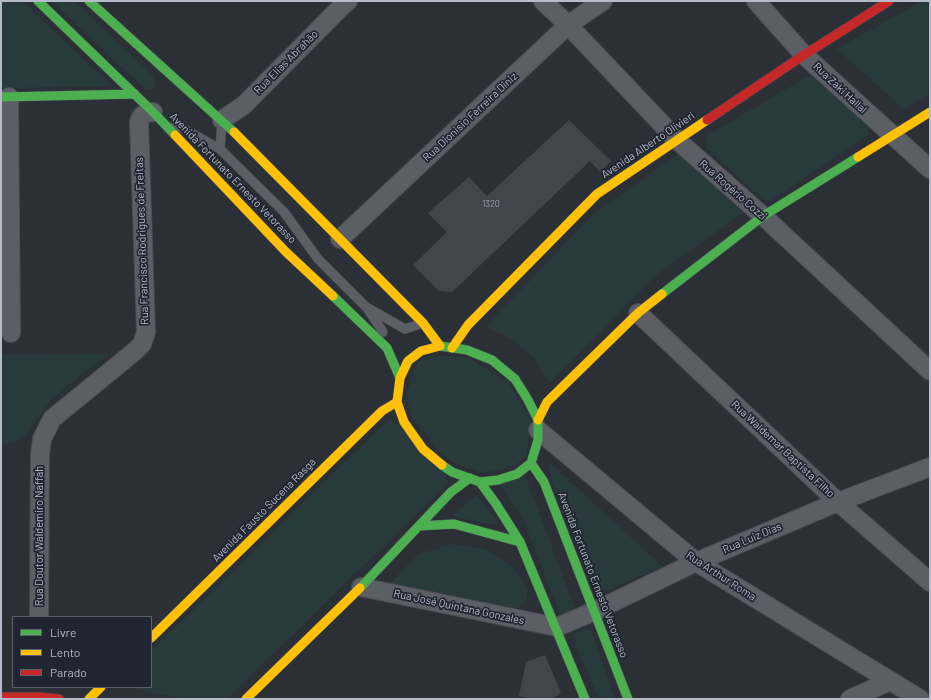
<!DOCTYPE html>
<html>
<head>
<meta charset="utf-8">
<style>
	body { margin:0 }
	#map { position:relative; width:931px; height:700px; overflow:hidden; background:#2b3037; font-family:Barlow,sans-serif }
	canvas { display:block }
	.frame { position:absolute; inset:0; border:2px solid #b6bcc7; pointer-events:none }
	.legend { position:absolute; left:12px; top:616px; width:140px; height:72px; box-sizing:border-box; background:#1f2631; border:1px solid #5b626d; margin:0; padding:5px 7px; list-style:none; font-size:12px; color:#b6bcc7 }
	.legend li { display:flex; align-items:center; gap:8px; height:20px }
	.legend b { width:20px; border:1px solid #5b626d }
</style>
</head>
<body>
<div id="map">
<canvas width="931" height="700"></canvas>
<div class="frame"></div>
<ul class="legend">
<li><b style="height:5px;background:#4caf50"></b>Livre</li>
<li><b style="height:5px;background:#ffc107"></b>Lento</li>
<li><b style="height:5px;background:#c62828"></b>Parado</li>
</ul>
</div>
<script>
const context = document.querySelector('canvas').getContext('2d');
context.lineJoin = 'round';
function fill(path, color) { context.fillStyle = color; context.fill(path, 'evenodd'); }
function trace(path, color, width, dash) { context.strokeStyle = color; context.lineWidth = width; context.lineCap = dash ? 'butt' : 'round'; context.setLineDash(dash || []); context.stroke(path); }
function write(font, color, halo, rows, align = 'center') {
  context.font = font + ' Barlow,sans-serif'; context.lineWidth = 3.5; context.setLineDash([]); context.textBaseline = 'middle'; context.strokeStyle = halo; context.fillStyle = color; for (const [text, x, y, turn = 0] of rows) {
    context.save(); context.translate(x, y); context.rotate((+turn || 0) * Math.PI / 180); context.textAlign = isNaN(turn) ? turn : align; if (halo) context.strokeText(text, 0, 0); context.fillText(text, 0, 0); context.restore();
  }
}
fill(new Path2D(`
	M1,1h21l90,85 -111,2z
	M52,1h22l78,74 3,6 -2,8 -7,1z
	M922,1h8v92l-26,16 -67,-60z
	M810,75l61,48 -3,12 -99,67 -8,-4 -54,-50 -2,-11z
	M680,153l63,60 -86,61 -107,109 -17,-26 -21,-18 -26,-12 105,-111z
	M109,354l-35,26 -22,19 -27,36 -9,7 -15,2v-89z
	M426,356l41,1 42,26 22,38 -5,35 -11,10 -32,7 -26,-9 -15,-9 -30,-38 -6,-21 10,-32z
	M388,420l6,1 52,54 2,8 -221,216h-45l-53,-12h22v-36z
	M550,463l113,104 -57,23 -14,-4 -41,-106z
	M526,477l3,9 47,126 -15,4 -38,-97 -18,-28 -9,-9z
	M477,495l23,31 -48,-10z
	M453,544l32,5 26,16 16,24 -1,12 -12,11 -126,-22 3,-8 28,-28z
	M585,629l6,2 2,5 21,63h-15l-22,-52 -3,-11 3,-4z`), '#293a3d');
fill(new Path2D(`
	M569,120l42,41 -11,11 -10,-11 -138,131 -13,-1 -26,-26 34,-33 -19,-19 41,-36 18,19z
	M545,655l16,38 -9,6h-20l-13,-3 7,-34z`), '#42464c');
const lane = new Path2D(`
	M175,124l45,25 64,63 34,47 49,49 16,24
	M220,149l2,-26
	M368,308l37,21 18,-6`);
const street = new Path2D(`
	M543,1l25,24 109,115 86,76 167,155
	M756,1l48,54 126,114
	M9,97l2,236
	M222,120l22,-15 96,-97 8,-7
	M340,239l228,-214 35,-24
	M638,313l200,189 92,80
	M538,430l158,132 224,137
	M361,587l196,40 38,-16 101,-49 142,-60 92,-35
	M39,617l1,-163 2,-15 10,-20 83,-68 7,-7 4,-12 -7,-210c2,-8 6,-9 14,-10
	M850,699l40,-18`);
const fast = new Path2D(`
	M38,1l115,111 22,23
	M89,1l145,131
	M1,97l134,-3
	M662,294l101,-78 95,-59
	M333,296l54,52 13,30
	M440,346l27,4 25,10 23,19 13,21 10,20v20l-7,23 -14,11 -19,6 -18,2 -28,-10 -10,-7
	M531,463l13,19 84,217
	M480,482l16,22 24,38 65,157
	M419,526l35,-2 66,18
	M360,588l91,-96 19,-14`);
const slow = new Path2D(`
	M234,132l189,191 17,23
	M175,135l111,117 47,44
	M858,157l72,-45
	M440,346l-19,5 -13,10 -8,17 -3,24 7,20 19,27 19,16
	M452,348l16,-23 129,-131 110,-74
	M538,420l9,-18 91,-89 24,-19
	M151,638l231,-227 15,-9
	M89,699l12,-12
	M246,699l114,-111`);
const jam = new Path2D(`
	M707,120l97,-65 85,-54
	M1,697h38l20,2`);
trace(lane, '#494c52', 10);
trace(street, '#494c52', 20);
trace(fast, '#494c52', 10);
trace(slow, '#494c52', 10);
trace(jam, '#494c52', 10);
trace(lane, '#5b5e65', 9);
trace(street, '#5b5e65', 18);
trace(fast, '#4caf50', 9);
trace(slow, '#ffc107', 9);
trace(jam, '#c62828', 9);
write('9px', '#999ea8', null, [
	["1320",491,204]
]);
write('11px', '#b6bcc7', '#1f2631', [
	["Rua Elias Abrahão",286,62,-45],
	["Rua Zaki Hallal",840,88,43],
	["Rua Dionisio Ferreira Diniz",470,117,-43],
	["Avenida Alberto Olivieri",648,145,-34],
	["Avenida Fortunato Ernesto Vetorasso",233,178,46],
	["Rua Rogério Cozzi",733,190,41],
	["Rua Francisco Rodrigues de Freitas",142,241,-92],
	["Rua Waldemar Baptista Filho",783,449,43],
	["Avenida Fausto Sucena Rasga",264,510,-45],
	["Rua Doutor Waldemiro Naffah",39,536,-90],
	["Rua Luiz Dias",752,538,-23],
	["Avenida Fortunato Ernesto Vetorasso",593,575,69],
	["Rua Arthur Roma",721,576,33],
	["Rua José Quintana Gonzales",459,607,12]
]);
</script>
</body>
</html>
